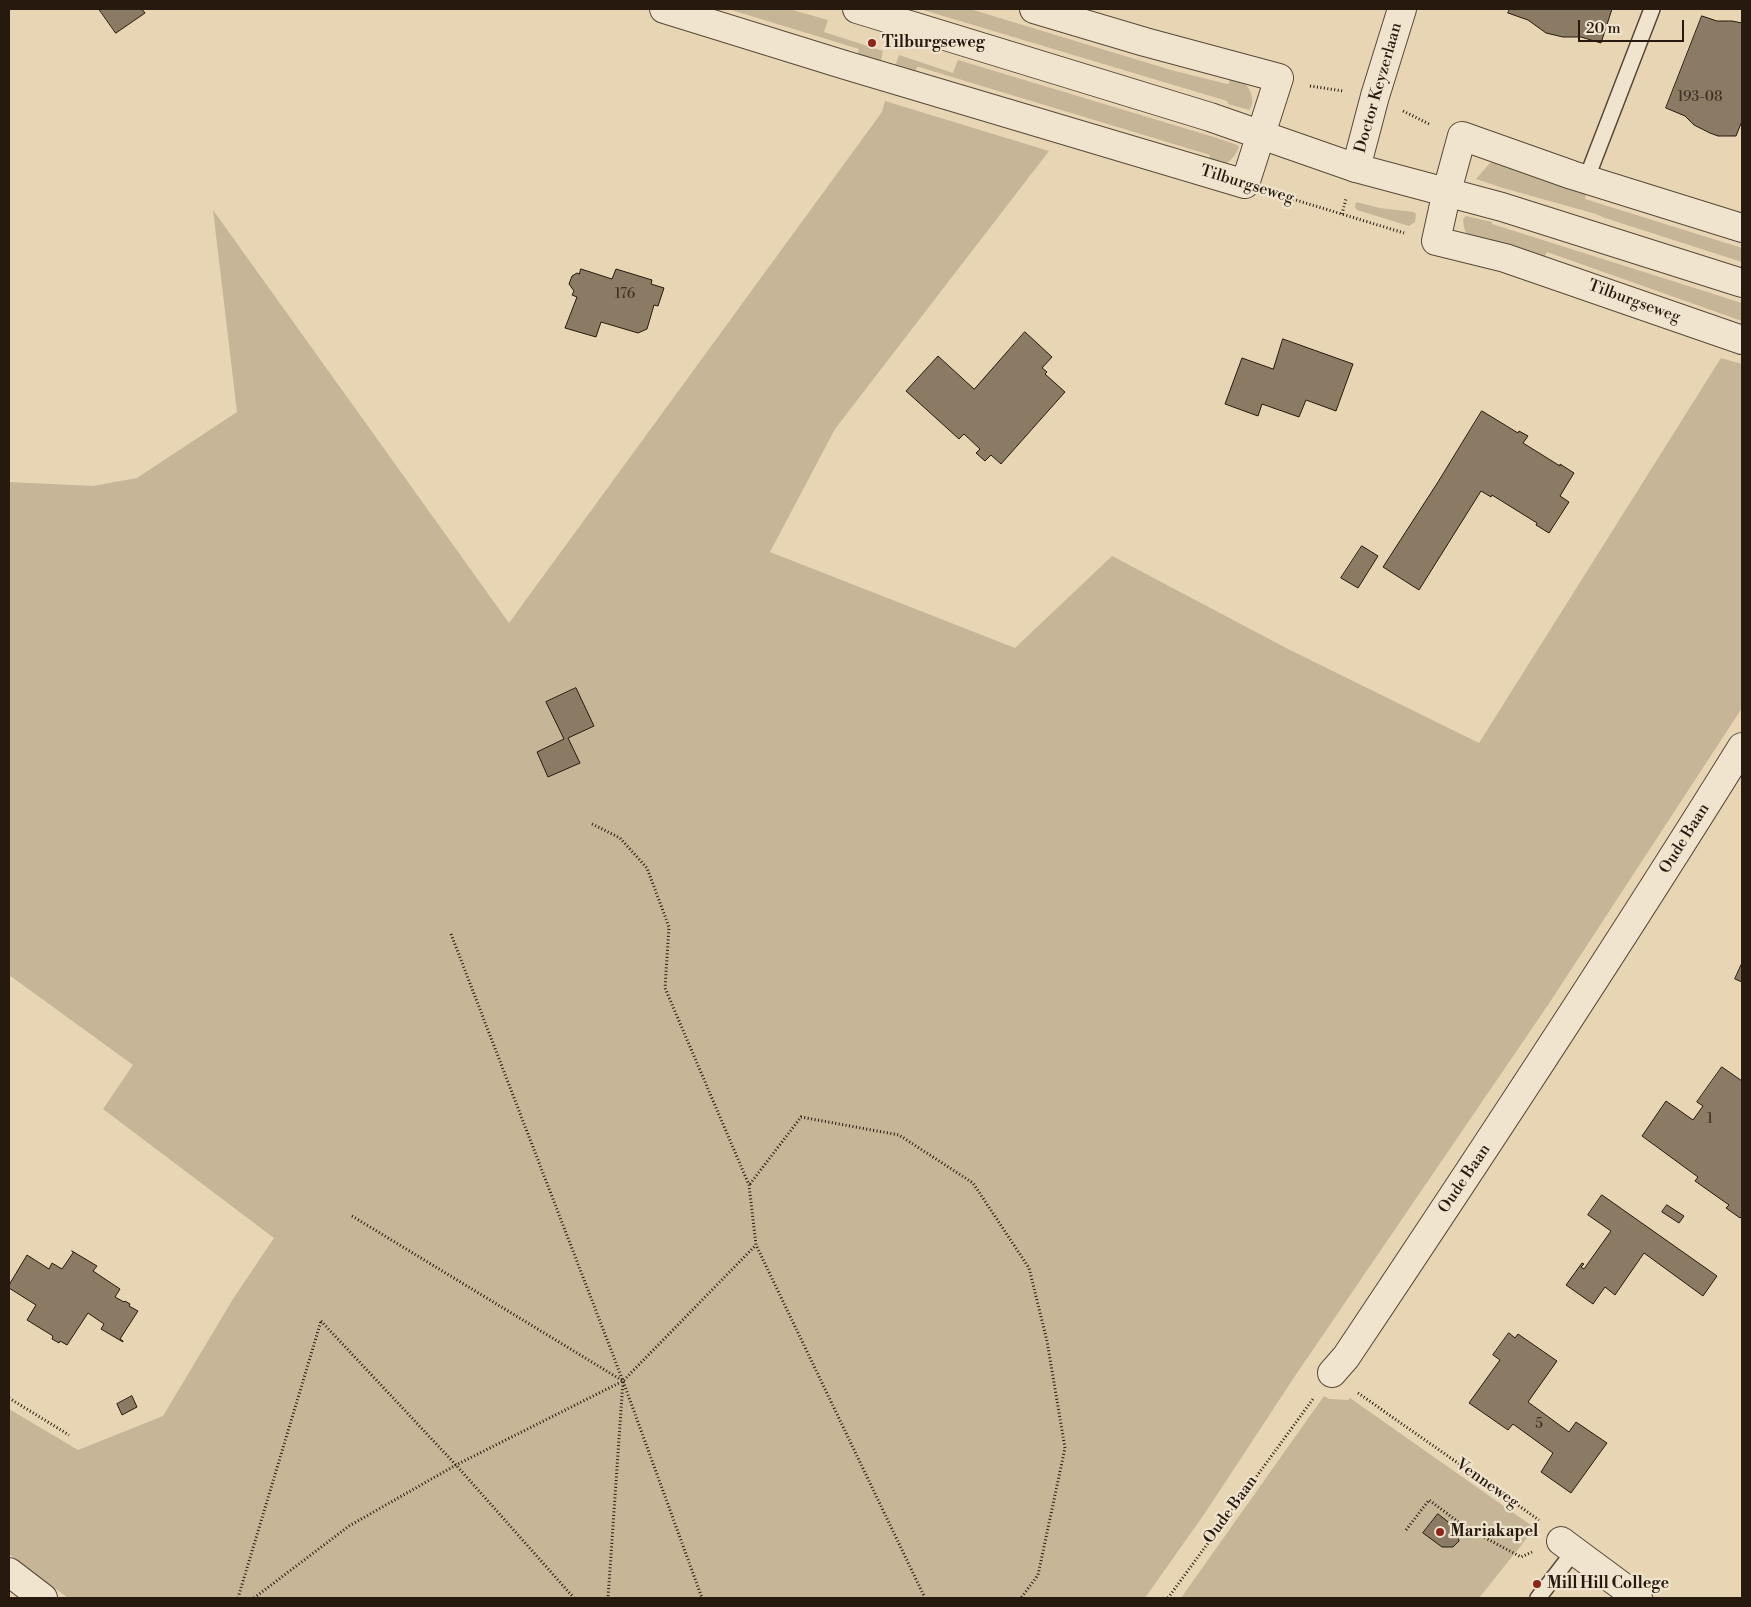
<!DOCTYPE html>
<html>
<head>
<meta charset="utf-8">
<style>
	body { margin:0 }
	#map { position:relative; width:1751px; height:1607px; overflow:hidden; background:#e8d5b4; font-family:"Libre Bodoni",serif }
	canvas { display:block }
	.frame { position:absolute; inset:0; border:10px solid #27190e; pointer-events:none }
	.scale { position:absolute; left:1578px; top:20px; width:106px; height:22px; box-sizing:border-box; border:2px solid #27190e; border-top:0; padding-left:6px; font-size:15px; line-height:18px; white-space:nowrap; color:#27190e; -webkit-text-stroke:4px #f0e4ce; paint-order:stroke }
</style>
</head>
<body>
<div id="map">
<canvas width="1751" height="1607"></canvas>
<div class="frame"></div>
<div class="scale">20 m</div>
</div>
<script>
const context = document.querySelector('canvas').getContext('2d');
context.lineJoin = 'round';
function fill(path, color) { context.fillStyle = color; context.fill(path, 'evenodd'); }
function trace(path, color, width, dash) { context.strokeStyle = color; context.lineWidth = width; context.lineCap = dash ? 'butt' : 'round'; context.setLineDash(dash || []); context.stroke(path); }
function write(font, color, halo, rows, align = 'center') {
  context.font = font + ' "Libre Bodoni",serif'; context.lineWidth = 4.5; context.setLineDash([]); context.textBaseline = 'middle'; context.strokeStyle = halo; context.fillStyle = color; for (const [text, x, y, turn = 0] of rows) {
    context.save(); context.translate(x, y); context.rotate((+turn || 0) * Math.PI / 180); context.textAlign = isNaN(turn) ? turn : align; if (halo) context.strokeText(text, 0, 0); context.fillText(text, 0, 0); context.restore();
  }
}
fill(new Path2D(`
	M728,9h61l39,11 -4,12 59,19 -3,14 -23,-8 2,-8z
	M920,9h50l201,61 56,14h2v-7c5,2 12,4 16,7 7,6 10,20 4,26l-21,-6 -1,-3z
	M899,55l54,18 5,-13 259,78 20,7 2,2c-3,8 -8,14 -16,18l-15,-1 2,-9 -291,-88h-2l-2,6 -21,-4z
	M885,101l164,50 -214,278 -65,123 245,96 97,-92 178,94 189,93 242,-385 21,6v344l-194,297 -253,371 -90,137 -60,85h-1077l-59,-44v-145l69,41 85,-34 70,-117 41,-61 -171,-129 30,-44 -124,-90v-493l84,4 44,-8 100,-66 -24,-202 296,413 373,-511z
	M1501,161l85,30 -1,8 157,49v14l-137,-44 -9,-4 -93,-26 -27,-9 14,-16z
	M1356,202l24,6 34,4 2,2 -1,8 -6,4 -52,-16 -2,-3z
	M1466,216l26,6v2l250,79v18l-195,-69 -4,8 -75,-23 -4,-9 -1,-9z
	M1324,1396l5,3 19,1 2,-2 185,130 -56,70h-298z`), '#c7b598');
const building = new Path2D(`
	M99,9h43l3,4 -29,20z
	M1510,9h102l-11,34 -20,-6h-18l-17,-4 -18,-13 -20,-7z
	M1702,16l15,5h15l10,2v98l-6,15h-18l-8,-3 -16,-8 -9,-9 -19,-8z
	M581,269l31,10 4,-10 36,11 -1,4 13,4 -6,18 -4,-1 -7,24 -9,4 -37,-11 -5,15 -31,-9 12,-31 -5,-2 2,-4 -5,-7 3,-8 5,-3 2,1z
	M1025,332l27,25 -10,11 5,4 -2,2 20,18 -64,72 -10,-9 -6,6 -9,-8 4,-4 -16,-15 -5,5 -53,-48 32,-35 36,33z
	M1283,339l70,25 -17,47 -30,-11 -7,17 -37,-13 -4,12 -33,-12 17,-46 31,11z
	M1482,411l36,22 1,-2 9,5 -5,7 37,23v-2l14,9 -14,23 9,6 -20,31 -13,-8 1,-2 -45,-28 -1,2 -10,-6 -62,99 -36,-23 55,-85z
	M1362,546l16,10 -20,32 -17,-10z
	M576,688l18,38 -26,12 12,25 -32,14 -11,-25 27,-13 -18,-37z
	M1742,963v19l-7,-3z
	M1722,1067l20,14v135l-2,2 -14,-10 3,-3 -34,-24 3,-4 -56,-41 24,-35 27,19 10,-14 -6,-4z
	M1602,1195l115,81 -14,20 -59,-43 -29,42 -10,-8 -12,17 -27,-19 16,-22 2,1 -3,3 3,2 27,-38 -23,-16z
	M1667,1205l17,11 -5,7 -17,-11z
	M72,1251l25,15 -4,5 27,18 -5,8 9,5 1,-1 5,3 -1,2 9,5 -18,28 3,2v1l-22,-13 3,-5 -16,-11 -21,32 -7,-4 -1,2 -7,-4 1,-3 -26,-16 9,-15 -27,-17v-3l18,-30 22,14 3,-6 10,6 11,-16z
	M1509,1333l6,5 3,-4 39,27 -29,41 41,30 7,-10 31,21 -36,50 -30,-21 12,-19 -40,-29 -5,6 -39,-27 31,-43 -7,-5z
	M132,1396l5,11 -15,8 -5,-11z
	M1438,1514l18,14 -2,2 4,5 1,6 -6,6h-11l-19,-14z`);
fill(building, '#8b7b64');
trace(building, '#27190e', 1);
const service = new Path2D(`
	M1586,180l66,-171
	M1538,1598l37,-48`);
const minor = new Path2D(`
	M664,9l181,56 400,119 34,-106 -134,-36 -111,-33
	M1356,168l19,-72 27,-87
	M1742,228l-170,-53 -110,-39 -15,55 -11,50 69,17 237,82
	M1332,1373l14,-16c135,-202 268,-404 396,-610
	M1561,1541l77,57
	M9,1572l34,26`);
const tertiary = new Path2D(`
	M857,9l353,108 146,51 146,39 240,76`);
trace(service, '#574838', 18);
trace(minor, '#574838', 30);
trace(tertiary, '#574838', 30);
trace(new Path2D(`
	M1310,86l33,5
	M1403,111l28,14
	M1276,194l128,39
	M1342,214l4,-15
	M592,824l28,14 27,30 22,59 -4,61 84,197 7,60 169,353
	M451,934l172,447 79,217
	M750,1184l51,-67 98,18 74,48 56,85 18,73 18,107 -27,127 -17,23
	M352,1216l271,165 -15,217
	M321,1321l135,144 118,133
	M1358,1393l181,127
	M9,1398l60,37
	M1406,1530l23,-30 36,27 56,30 11,-5
	M238,1598l83,-277
	M254,1598l95,-72 107,-61 167,-84 133,-136
	M1168,1598l145,-199`), '#27190e', 3, [1, 2.5]);
trace(service, '#f0e4ce', 15);
trace(minor, '#f0e4ce', 28);
trace(tertiary, '#f0e4ce', 28);
for (const [x, y, r, color] of [
	[872,43,5,"#8f2418"],
	[1440,1532,5,"#8f2418"],
	[1537,1584,5,"#8f2418"]
]) { const dot = new Path2D(); dot.arc(x, y, r, 0, 2 * Math.PI); context.fillStyle = color; context.fill(dot); trace(dot, '#f0e4ce', 2); }
write('14px', '#403224', null, [
	["193-08",1700,98],
	["176",625,295],
	["1",1710,1120],
	["5",1539,1425]
]);
write('bold 16px', '#27190e', '#f0e4ce', [
	["Tilburgseweg",882,43],
	["Mariakapel",1450,1532],
	["Mill Hill College",1547,1584]
], 'left');
write('16px', '#27190e', '#f0e4ce', [
	["Doctor Keyzerlaan",1379,88,-74],
	["Tilburgseweg",1247,185,17],
	["Tilburgseweg",1634,302,20],
	["Oude Baan",1685,839,-58],
	["Oude Baan",1465,1179,-56],
	["Venneweg",1487,1484,35],
	["Oude Baan",1231,1510,-54]
]);
</script>
</body>
</html>
